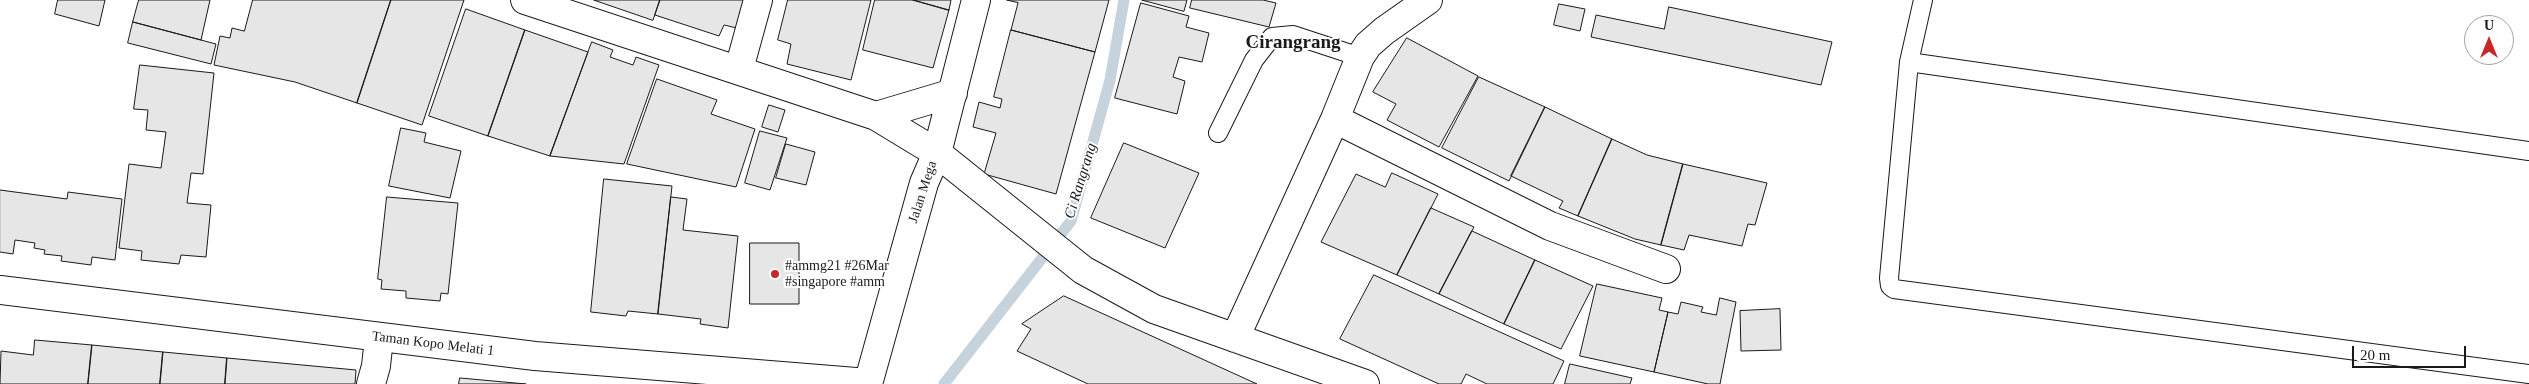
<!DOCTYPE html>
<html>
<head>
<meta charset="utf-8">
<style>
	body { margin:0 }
	#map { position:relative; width:2529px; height:384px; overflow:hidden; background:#fff; font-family:"Times New Roman",serif }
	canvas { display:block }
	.north { position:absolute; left:2464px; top:15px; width:50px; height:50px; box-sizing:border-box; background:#fff; border:1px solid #a3a3a3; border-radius:50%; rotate:0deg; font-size:14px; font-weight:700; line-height:20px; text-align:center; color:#1a1a1a }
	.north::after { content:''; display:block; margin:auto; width:18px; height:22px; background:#c62828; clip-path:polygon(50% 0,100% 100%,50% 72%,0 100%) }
	.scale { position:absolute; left:2352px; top:346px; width:114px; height:22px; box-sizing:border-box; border:2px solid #1a1a1a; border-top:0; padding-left:6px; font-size:15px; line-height:18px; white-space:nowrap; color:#1a1a1a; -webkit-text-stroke:4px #fff; paint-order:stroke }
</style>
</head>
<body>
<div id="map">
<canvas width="2529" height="384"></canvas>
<div class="north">U</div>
<div class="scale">20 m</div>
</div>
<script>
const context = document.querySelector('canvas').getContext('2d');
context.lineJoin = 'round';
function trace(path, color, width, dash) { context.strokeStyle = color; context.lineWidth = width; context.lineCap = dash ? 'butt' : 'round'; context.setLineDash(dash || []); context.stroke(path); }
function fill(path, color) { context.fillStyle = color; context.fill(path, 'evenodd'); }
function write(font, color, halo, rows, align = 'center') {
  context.font = font + ' "Times New Roman",serif'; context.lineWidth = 4; context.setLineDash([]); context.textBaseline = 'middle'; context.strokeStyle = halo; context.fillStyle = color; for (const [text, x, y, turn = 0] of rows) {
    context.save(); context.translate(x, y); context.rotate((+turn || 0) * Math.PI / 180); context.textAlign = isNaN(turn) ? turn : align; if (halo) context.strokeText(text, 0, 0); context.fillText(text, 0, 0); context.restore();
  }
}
trace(new Path2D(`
	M944,384l127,-163 39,-141 14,-80`), '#c6d2dc', 11);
const building = new Path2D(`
	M58,0h47l-6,26 -44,-12z
	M139,0h71l-9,40 -68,-18z
	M253,0h138l-34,103 -62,-21 -81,-17 6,-29 10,2 2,-10 12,3z
	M391,0h73l-42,125 -65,-22z
	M594,0h66l-7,20z
	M660,0h86l-9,28 -13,-3 -5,11 -64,-21z
	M788,0h83l-20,80 -64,-16 4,-20 -13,-4z
	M875,0h38l36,10 -16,58 -70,-18z
	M913,0h38l-2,10z
	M1007,0h102l-14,52 -84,-22 7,-27z
	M1142,0h45l-3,11z
	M1192,0h71l13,3 -7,24 -79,-19z
	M1141,3l48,13 -3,11 23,6 -7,29 -23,-5 -6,20 12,4 -8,33 -62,-16z
	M1559,4l26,5 -5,22 -26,-6z
	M1669,7l163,35 -11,43 -230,-48 5,-22 68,14z
	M466,9l59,21 -37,106 -59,-20z
	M133,22l83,22 -5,20 -83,-21z
	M525,30l63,22 -38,104 -62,-20z
	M1011,30l84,22 -39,142 -72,-20 12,-41 -23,-6 6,-25 21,6 2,-9 -8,-2z
	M1407,38l71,38 -39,71 -52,-27 9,-16 -23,-12z
	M592,42l21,8 -3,7 23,8 3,-8 23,8 -35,99 -74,-8z
	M140,65l74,8 -11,101 -12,-1 -4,30 24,2 -5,52 -25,-2 -2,9 -38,-4 1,-9 -23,-3 10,-84 32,4 5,-36 -20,-2 2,-20 -14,-1z
	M1479,77l66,30 -36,74 -67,-33z
	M657,79l60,21 -6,14 44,15 -19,58 -109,-23z
	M769,105l16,5 -7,22 -16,-5z
	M1545,107l67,32 -34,77 -19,-8 4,-7 -52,-25z
	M401,128l25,5 -2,9 37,9 -11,47 -61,-12z
	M760,131l27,7 -17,52 -25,-7z
	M1612,139l35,16 36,9 -22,81 -26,-6 -57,-23z
	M1124,143l75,30 -34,75 -74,-30z
	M786,144l29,8 -9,33 -30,-7z
	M1683,164l84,19 -12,42 -7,-1 -6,22 -53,-11 -5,15 -23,-5z
	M1392,173l46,21 -41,81 -76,-33 35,-68 29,13z
	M604,179l68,7 -14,128 -30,-3 -2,5 -35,-4z
	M0,190l67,9 1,-7 54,7 -7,61 -23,-3 -1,8 -30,-4 1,-5 -18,-2 1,-4 -11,-2 1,-5 -20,-3 -2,14 -13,-2z
	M387,197l71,6 -10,91 -7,-1 -1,8 -34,-3v-7l-25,-2 1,-9 -4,-1z
	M671,197l16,2 -4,31 55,6 -10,92 -28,-4 1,-5 -43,-5z
	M1431,208l43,19 -35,67 -42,-19z
	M1472,231l63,29 -31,64 -65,-30z
	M750,243h49v61h-49z
	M1535,260l58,26 -32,63 -57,-25z
	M1374,275l190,86 -11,23h-66l-21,-10 -5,10h-22l-99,-45z
	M1597,284l65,14 -3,12 9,2 -14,60 -74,-16z
	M1064,296l193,88h-169l-71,-33 14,-22 -9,-5z
	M1720,298l16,4 -16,82h-12l-54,-12 14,-60 10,2 3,-12 22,5 -2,5 15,3z
	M1780,309l1,41 -40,1 -1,-40z
	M35,340l57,5 -4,39h-88l1,-33 32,4z
	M92,345l71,7 -3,32h-72z
	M163,352l64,6 -2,26h-65z
	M227,358l129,12 -1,14h-130z
	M1570,364l62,14 -2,6h-65z
	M460,378l66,6h-67z`);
fill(building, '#e6e6e6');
trace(building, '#1a1a1a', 1);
const lane = new Path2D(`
	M1923,0l-14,62 -20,216 1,8 4,3 635,85
	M1909,62l620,89
	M1218,133l36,-73 18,-23 21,-2 67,22`);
const street = new Path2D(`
	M525,0l351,116 61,37 146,117 71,39 211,75
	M739,69l19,-69
	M876,116l77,-23
	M1335,119l215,107 116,43
	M0,290l535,66 333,27
	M1235,338l100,-219 25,-62 8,-12 16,-14 44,-31
	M371,384l5,-18 3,-28
	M868,384l56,-201 13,-30 39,-153`);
trace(lane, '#1a1a1a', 20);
trace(street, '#1a1a1a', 30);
trace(lane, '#fff', 18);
trace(street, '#fff', 28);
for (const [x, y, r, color] of [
	[775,274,5,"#c62828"]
]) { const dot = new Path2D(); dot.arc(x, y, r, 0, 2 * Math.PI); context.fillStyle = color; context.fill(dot); trace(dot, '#fff', 2); }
write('14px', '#1a1a1a', '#fff', [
	["Jalan Mega",923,192,-72],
	["Taman Kopo Melati 1",433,344,7]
]);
write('14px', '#1a1a1a', '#fff', [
	["#ammg21 #26Mar",785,266],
	["#singapore #amm",785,282]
], 'left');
write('italic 15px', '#1a1a1a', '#fff', [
	["Ci Rangrang",1081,181,-73]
]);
write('bold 19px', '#1a1a1a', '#fff', [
	["Cirangrang",1293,43]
]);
</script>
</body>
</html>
